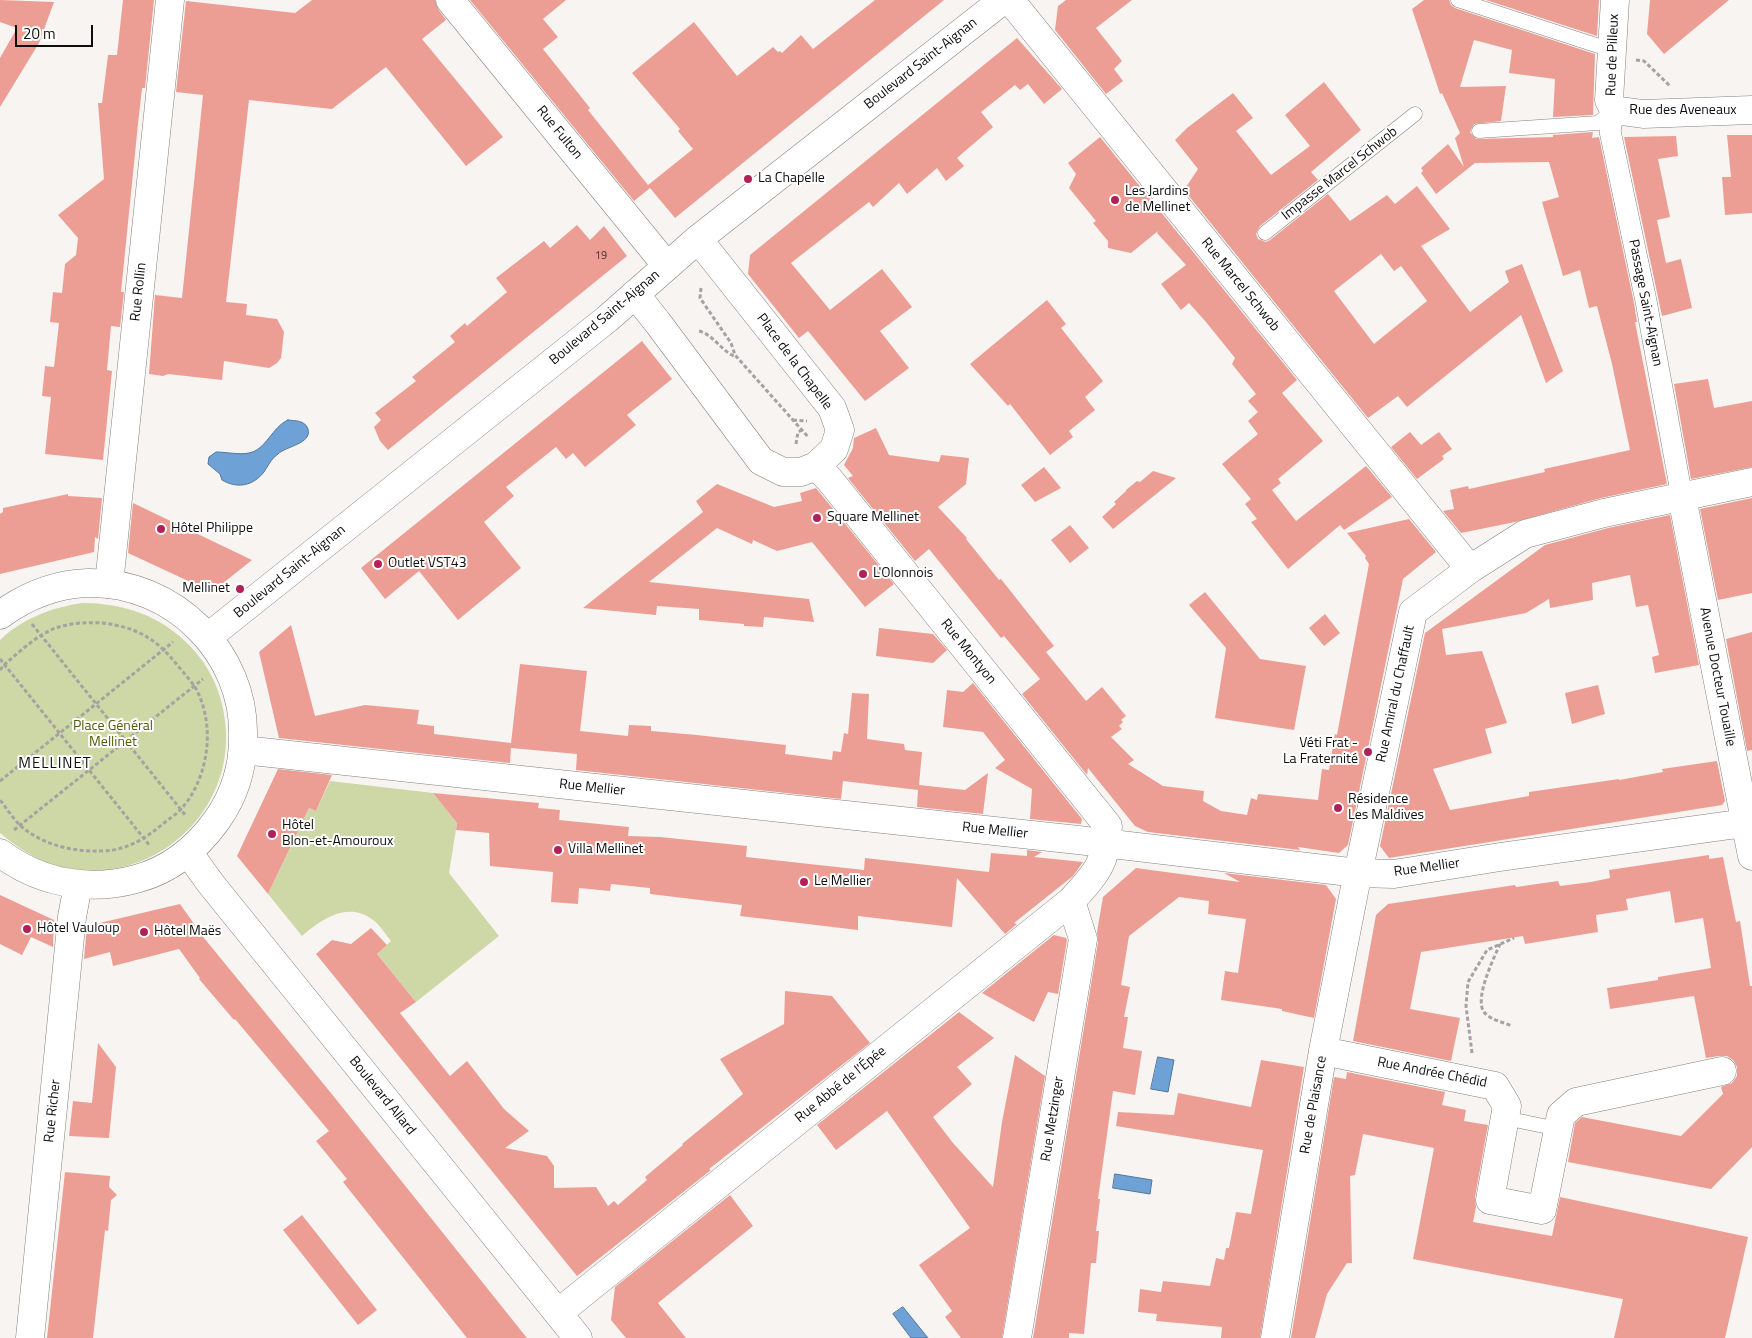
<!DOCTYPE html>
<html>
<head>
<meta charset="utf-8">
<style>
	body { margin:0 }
	#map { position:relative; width:1752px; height:1338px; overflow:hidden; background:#f8f4f2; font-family:"Titillium Web",sans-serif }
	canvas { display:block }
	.scale { position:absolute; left:15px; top:25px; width:78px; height:22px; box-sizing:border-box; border:2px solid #0f0e0d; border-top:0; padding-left:6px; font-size:15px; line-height:18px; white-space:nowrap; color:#0f0e0d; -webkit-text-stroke:4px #fff; paint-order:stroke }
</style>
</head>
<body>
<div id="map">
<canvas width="1752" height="1338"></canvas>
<div class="scale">20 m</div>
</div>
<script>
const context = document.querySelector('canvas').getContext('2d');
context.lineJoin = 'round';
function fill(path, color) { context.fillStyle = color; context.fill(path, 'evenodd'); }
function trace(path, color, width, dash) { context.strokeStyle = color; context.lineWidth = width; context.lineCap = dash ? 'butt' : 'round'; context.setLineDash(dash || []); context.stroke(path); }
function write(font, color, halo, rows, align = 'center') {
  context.font = font + ' "Titillium Web",sans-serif'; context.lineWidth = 4; context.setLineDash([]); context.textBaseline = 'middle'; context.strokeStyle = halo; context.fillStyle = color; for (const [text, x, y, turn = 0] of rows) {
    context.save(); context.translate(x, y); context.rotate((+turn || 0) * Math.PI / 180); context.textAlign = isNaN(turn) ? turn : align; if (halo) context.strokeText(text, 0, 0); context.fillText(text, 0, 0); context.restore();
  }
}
fill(new Path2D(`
	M82,603c42,0 80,13 109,44 19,20 31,46 34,74 12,94 -78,171 -170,144 -21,-6 -38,-18 -55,-32v-193c23,-22 51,-32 82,-37z
	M330,781l103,12 24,30 -8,50 50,63 -83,66 -39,-48 14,-13c-5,-6 -11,-16 -18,-21 -25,-19 -51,-1 -71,16l-34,-42 41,-86 7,3z`), '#ced8a7');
const water = new Path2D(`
	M288,420c7,1 17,0 20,9 4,15 -22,17 -30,25 -7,5 -10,12 -14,18 -11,14 -27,17 -42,8l-2,-6 -12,-10 1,-7 7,-5c10,0 23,3 33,1 17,-3 23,-26 39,-33z
	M1158,1057l16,3 -6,32 -17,-3z
	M1115,1174l37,6 -2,14 -37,-6z
	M903,1307l25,31h-17l-18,-24z`);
fill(water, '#6ea2d7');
trace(water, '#52769a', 1);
fill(new Path2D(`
	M0,0l54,2 -15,41 -39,64v-49l17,-30 -17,-6z
	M123,0h31l-9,88h-3l-4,36 -17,168h3l-4,35 -9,-1 -4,44 5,1 -9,89 -58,-6 6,-57 -9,-1 3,-30 9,1 5,-44 -9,-1 3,-30 9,1 3,-29 11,-9 2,-17 -20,-23 46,-36 -6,-76h4l6,-48h9z
	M312,0h123l3,9 8,11 -24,19 81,98 -37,29 -80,-99 -54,42 -83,-9 -23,202 21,2 -1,11 31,4 7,13 -3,26 -4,5 -8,5 -45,-7 -2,19 -54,-6 -5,2 -14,-2 6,-79 27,3 21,-203 -27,-3 10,-91 109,12z
	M470,0h96l-23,19 15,18 -15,12 47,59 -2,2 60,75 45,-36 -15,-18 2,-2 -48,-56 62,-51 43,54 36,-29 5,5 2,-1 2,2 19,-18 12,14 62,-49h69l-269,218 -25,-30 -16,13z
	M1066,0h66l-36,28 26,33 -8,8 9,12 -17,13 -51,-64 3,-24z
	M1424,0h25l2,5 4,3 140,46 -2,61 -40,2 2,-38 -46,-6 3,-23 -38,-10 -14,47 46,-1 -5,35 -27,3 -4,8 6,7 77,-2v-2l40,-3 -1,6 7,-1 35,166 3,19h-2l32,162 -66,14 -86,24 -54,11 -18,-22 11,-2 -4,-19 18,-4 1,3 76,-17 -1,-3 86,-19 -18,-86 -15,-58 -8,2 -9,-38 -17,6 -21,-74 17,-5 -10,-35 -74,1 -39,31 -15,-21 2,-2 -2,-3 27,-24 16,23 -9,-29 5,-5 -18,-40 -2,1 -28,-85z
	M1486,0h113l-2,36z
	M1650,0h79l-65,54 -17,-20z
	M1017,38l45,51 -18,15 -16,-20 -8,6 -5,-5 -34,27 12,15 -36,31 7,8 -18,15 -9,-13 -30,26 -8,-11 -26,24 -4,-5 -78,61 39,47 52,-41 30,38 -32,24 29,37 -44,33 -57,-70 -9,7 -51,-64 2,-19z
	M1324,82l37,48 -50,42 7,8 -58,46 -4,8 2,5 8,3 4,-2 58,-46 22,27 37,-26 8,9 22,-18 33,43 -29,17 49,66 39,-30 -4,-11 17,-7 41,107 -17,12 -25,-68 -114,92 -9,-11 -30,22 -184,-228 14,-21 -23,-29 12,-12 46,-35 20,25 -17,13 35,44 39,-29 -25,-31zM1381,254l13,17 7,-5 26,35 -53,43 -40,-53z
	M1727,135h25v78l-27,2 -3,-38h9z
	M1676,136l2,20 -20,3 12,58 -13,3 9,43 15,-4 11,49 -30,8 -38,-179z
	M1100,137l197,243 -15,13 41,48 -45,38 3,4 -9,7 24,31 70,-55 26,31 -48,33 -4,-5 -52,44 -37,-47 6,-3 -12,-15 6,-5 -29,-35 36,-30 -10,-13 10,-9 -10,-11 8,-7 -24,-30 3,-6 -29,-36 -17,-19 -8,7 -20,-26 25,-19 -29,-32 1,-2 -27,22 -23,-5v-7l-15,-18 3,-2 -27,-33 7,-14 -8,-11z
	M577,225l13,15 14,-14 23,30 -239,194 -8,-9 -6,-14 7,-7 -6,-7 41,-32 -4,-4 43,-35 -5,-6 15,-13 2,3 40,-34 -11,-14 48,-37 6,7z
	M1047,300l19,24 -5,4 42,53 -18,16 10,13 -26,21 4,6 -23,18 -40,-51 -2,2 -38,-42z
	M642,341l30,38 -45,36 9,10 -51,42 -12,-14 -7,6 -10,-12 -50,40 8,9 -30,26 37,46 -63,52 -39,-49 -34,28 -24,-31z
	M1708,379l6,29 38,-7v66l-61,12 -17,-95z
	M876,428l13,27 50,7 2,-7 28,3 -3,26 -28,23 29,31 -1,1 33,41 2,-1 53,67 -8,6 40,49 16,-14 24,29 -5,4 2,2 -4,4 3,3 -11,8 23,23 -6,4 35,22 41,5 -1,10 18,10 26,4 4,-17 6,2 1,-6 60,6 4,-31 7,1 6,-36 2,1 32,-171 -4,-6 1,-2 -19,-23 62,-14 27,33 -33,27 -55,266 -9,8 -41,-6 2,3 -152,-18 -13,-6 -47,-58 -1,7 -65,-81 18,-15 -36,-43 -3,2 -72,-89 -14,12 -67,-83 5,-2 -9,-11 9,-17 1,-10z
	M1410,432l11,13 18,-13 13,17 -10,7 2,3 -27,20 -26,-32z
	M1044,467l17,21 -26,14 -14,-17z
	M1153,471l23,7 -63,51 -11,-12 14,-13 -2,-2 12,-11v-1l11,-9 3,1z
	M717,484l57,23 28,-6 -2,-8 16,-5 78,96 -29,23 -53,-65 -35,9 -24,-11 -1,4 -35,-16 -68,54 160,17 5,23 -50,-5 -1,10 -19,-1v-2l-45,-4v-11l-42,-3 -1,9 -73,-7 120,-96 -7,-11z
	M68,494v2l34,2 -4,41 -3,-2 -1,15 -94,22v-60l3,-2v-4z
	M1752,498v95l-34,7 -18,-91z
	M133,503l119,57 -40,32 -84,-39z
	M1670,515l29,150 -44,8 -3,-16 7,-2 -11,-50 -12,2 -6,-32 -38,8 1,17 -43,8 -1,-9 -23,14 -84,16 4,26 36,-4 25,72 -22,6 7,24 -59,16 17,41 79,-14v-4l90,-13v1l44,-8 -1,-3 55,-8 8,40 -3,4 -333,53 -9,-12 45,-213 120,-88 63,-17z
	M1070,525l19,23 -19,15 -19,-23z
	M1205,592l55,67 46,7 -12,64 -79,-12 11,-70 -37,-43z
	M1325,614l15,19 -16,13 -15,-18z
	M291,625l24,91 50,-11 54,5 -2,14 17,2v8l77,9 9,-79 67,7 -7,60 48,5 1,-11 22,1v5l46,4 89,10 -1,9 47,6 1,-9 8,1 3,-19 4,1 4,-41 17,1 -2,45 37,5 1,6 17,2 -3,33 46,5 23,-17 -5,41 -66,-7 1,-17 -75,-9 -2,18 -265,-29 1,-16 -66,-6 -1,15 -231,-25 -20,-86z
	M879,628l54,6 14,16 -14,13 -57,-7z
	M1752,632v118l-5,1 -21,-112z
	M973,683l109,136 -1,5 -51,-5 2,-30 -37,-21 10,-8 -22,-28 -40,-5 4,-37 16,2z
	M1598,685l7,29 -33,10 -7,-31z
	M278,769l54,6 -16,36 -7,-3 -41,86 -31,-38z
	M433,793l106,10 -1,5 22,2 -1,10 70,7 -1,9 32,1 87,9 -1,11 118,13 1,-12 124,14 2,-19 36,3v-6l15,2 -8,5 49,5 -10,14 -59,47 3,1 -12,10 -48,-56 -5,49 -94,-11v14l-118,-14 2,-11 -92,-11v-6l-39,-4 -1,7 -31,-3 -1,16 -27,-2 2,-30 -63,-6 -1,-33 -33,-3 1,-7z
	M1709,855v4l14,-2 13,65 4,-1 10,65h2v161l-41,42 -143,-27 7,-39 7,-6 99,19 42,-42 -2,-7 11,-4 5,-7v-9l-4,-7 -6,-4h-8l-13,2 -12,-62 -84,13 -3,-21 51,-8v-3l53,-9 -8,-50 -28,5 -5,-32 -44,8 2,11 -32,5 2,17 -73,12 -2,-8 -102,16 -11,57 50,9 -9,43 -98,-20 23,-126 12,-11 127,-19 1,2 42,-6 2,5 31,-4 19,-4 -1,-8z
	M1136,868l104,14 -16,-9 102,12 10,14 -22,119 -32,-7v-2l-61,-9 4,-29 13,2 8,-54 -38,-5 1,-13 -30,-4 -50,39 -8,49 9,2 -6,30h4l-5,31 19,3 -7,44 -22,-4 -15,108h2l-4,32h3l-3,32h-5l-7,71 -15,-1v5h-36l65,-396 -1,-10 6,-35z
	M0,895l54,25 -1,27 -22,-10 -9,18 -22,-11z
	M180,904l24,34 127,155 196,245h-60l-124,-156 4,-3 -31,-38 13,-10 -94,-112 -1,1 -35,-41 1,-1 -21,-29 -66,17 -3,-14 -26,7 3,-33z
	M371,928l16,17 -10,9 39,48 -16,11 50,63 17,-15 37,48 25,22 -24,17 42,8 7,10v22l42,-1 12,19 6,-5 4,4 29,-25 -2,-3 38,-32 -1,-1 61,-50 -23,-35 64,-35 1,-33 47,5 38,47 -161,126 2,1 -134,106 -261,-322 16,-14 19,4z
	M1054,935l12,3 1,2 -9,54 -10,-2 -14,30 -52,-29z
	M959,1012l35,26 -37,29 15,17 -39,33 20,26 40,44 9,-65 13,-67 30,21 -43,262h-41l-16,-21 7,-6 -33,-46 51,-37 -83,-117 -51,39 -19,-25z
	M98,1043l18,24 -7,71 -40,-2 4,-35 19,2z
	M1261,1060l43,7 -44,271h-39l1,-11 -66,-6 1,-7 -19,-2 2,-23 21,3 2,-11 47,5 6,-28 8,2 2,-12h3l7,-36 15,2 12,-64 -147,-24 2,-14 56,3 4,-22 73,14z
	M1347,1072l98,20 -3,13 24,5 -2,11 24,4 -13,72 1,10 -3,15 79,14 8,-39 188,40 -23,101h-111l9,-39 -210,-40 21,-111 -71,-14 -8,41 -5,1 2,87h-5l-20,31 -12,44h-24l43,-261 12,2z
	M65,1172l45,4 -1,11 8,8 -6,5 -3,31 -3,-1 -12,108h-46z
	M730,1195l23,31 -95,77 28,35h-60l-15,-18 4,-33z
	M302,1215l75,95 -19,15 -75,-95z`), '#ed9e94');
const service = new Path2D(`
	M1458,0l153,50
	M1479,131l119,-8 16,-13
	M1265,233l150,-119
	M1505,1118l53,11`);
const pedestrian = new Path2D(`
	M1614,110l-4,21 36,170 36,196`);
const minor = new Path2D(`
	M450,0l217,266
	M1010,0l460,569
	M1615,0l-6,100 5,10 29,4 109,-4
	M635,294l23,29 103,138 22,11h18l15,-6 18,-17 6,-19 -8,-22 -134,-169
	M1682,497l70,359
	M109,584l61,-584
	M243,750l835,90 280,33 36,1 106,-17 245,-34
	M1323,1051l172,35 12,20 -17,94 52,10 19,-95 15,-13 146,-31
	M558,1313l513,-412c24,-26 36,-38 37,-75l-279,-347 -13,-13
	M30,1338l42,-421 6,-32
	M1017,1338l66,-399 -12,-38
	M1275,1338l48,-287 31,-159 59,-280 57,-43 55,-35 79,-21 148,-31`);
const tertiary = new Path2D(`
	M0,615c26,-19 56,-31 88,-32 85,-2 158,70 155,155 0,30 -9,58 -26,82 -20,28 -47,50 -81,59 -48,13 -96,4 -136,-26
	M208,637l399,-318 91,-80 305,-239
	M188,852l23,32 367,454`);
trace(service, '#85817f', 15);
trace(pedestrian, '#85817f', 22);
trace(minor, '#85817f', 29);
trace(tertiary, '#85817f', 29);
trace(new Path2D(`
	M1636,60l8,1 26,25
	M701,288l-1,10 31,45 4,12 74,83
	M699,331c15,4 22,20 37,26
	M793,420l14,1
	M796,444l2,-12 4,-2
	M32,624l154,192
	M0,659l150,187
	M0,670l4,-5c15,-13 31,-28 49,-36 15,-6 33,-7 49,-6 35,4 55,16 76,43 6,7 12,14 17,21 21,37 14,90 -13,121 -5,6 -12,10 -18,15 -18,15 -36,27 -61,28 -29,1 -58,-5 -81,-24 -8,-7 -15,-18 -22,-27
	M0,781l173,-139
	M14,830l189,-151
	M1500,944c-6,14 -26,54 -16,68 6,8 19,10 28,14
	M1472,1053l-6,-47 2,-24 19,-32 27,-12`), '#a5a2a1', 3, [4, 2.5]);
trace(service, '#fff', 14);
trace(pedestrian, '#fff', 21);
trace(minor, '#fff', 28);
trace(tertiary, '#fff', 28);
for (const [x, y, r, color] of [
	[748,179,5,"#b02158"],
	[1115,200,5,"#b02158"],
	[817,518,5,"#b02158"],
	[161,529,5,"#b02158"],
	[378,564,5,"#b02158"],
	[863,574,5,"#b02158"],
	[240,589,5,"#b02158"],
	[1368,752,5,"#b02158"],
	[1338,808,5,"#b02158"],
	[272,834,5,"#b02158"],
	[558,850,5,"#b02158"],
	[804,882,5,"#b02158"],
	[27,929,5,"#b02158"],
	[144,932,5,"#b02158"]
]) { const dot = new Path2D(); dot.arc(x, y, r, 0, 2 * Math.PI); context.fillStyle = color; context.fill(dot); trace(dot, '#fff', 2); }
write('11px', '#46322f', null, [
	["19",601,256]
]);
write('14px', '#0f0e0d', '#fff', [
	["Rue de Pilleux",1613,55,-88],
	["Boulevard Saint-Aignan",921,64,-38],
	["Rue des Aveneaux",1683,111],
	["Rue Fulton",559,133,51],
	["Impasse Marcel Schwob",1340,174,-38],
	["Rue Marcel Schwob",1240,285,51],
	["Rue Rollin",139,292,-84],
	["Passage Saint-Aignan",1645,303,79],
	["Boulevard Saint-Aignan",605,318,-40],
	["Place de la Chapelle",794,362,53],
	["Boulevard Saint-Aignan",290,572,-39],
	["Rue Montyon",968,652,51],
	["Avenue Docteur Touaille",1717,677,79],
	["Rue Amiral du Chaffault",1396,694,-78],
	["Rue Mellier",592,788,6],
	["Rue Mellier",995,831,6],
	["Rue Mellier",1427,868,-8],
	["Rue Andrée Chédid",1432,1073,11],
	["Rue Abbé de l'Épée",841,1085,-39],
	["Boulevard Allard",382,1096,51],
	["Rue de Plaisance",1314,1105,-80],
	["Rue Richer",53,1111,-84],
	["Rue Metzinger",1053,1119,-81]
]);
write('14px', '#0f0e0d', '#fff', [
	["La Chapelle",758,179],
	["Les Jardins",1125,192],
	["de Mellinet",1125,208],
	["Square Mellinet",827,518],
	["Hôtel Philippe",171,529],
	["Outlet VST43",388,564],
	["L'Olonnois",873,574],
	["Mellinet",230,589,"right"],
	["Véti Frat -",1358,744,"right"],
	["La Fraternité",1358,760,"right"],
	["Résidence",1348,800],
	["Les Maldives",1348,816],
	["Hôtel",282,826],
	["Blon-et-Amouroux",282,842],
	["Villa Mellinet",568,850],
	["Le Mellier",814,882],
	["Hôtel Vauloup",37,929],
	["Hôtel Maës",154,932]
], 'left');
write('14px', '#525c07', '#fff', [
	["Place Général",113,727],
	["Mellinet",113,743]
]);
context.letterSpacing = '1px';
write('15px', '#0f0e0d', '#fff', [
	["MELLINET",55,764]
]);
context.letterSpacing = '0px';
</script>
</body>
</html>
